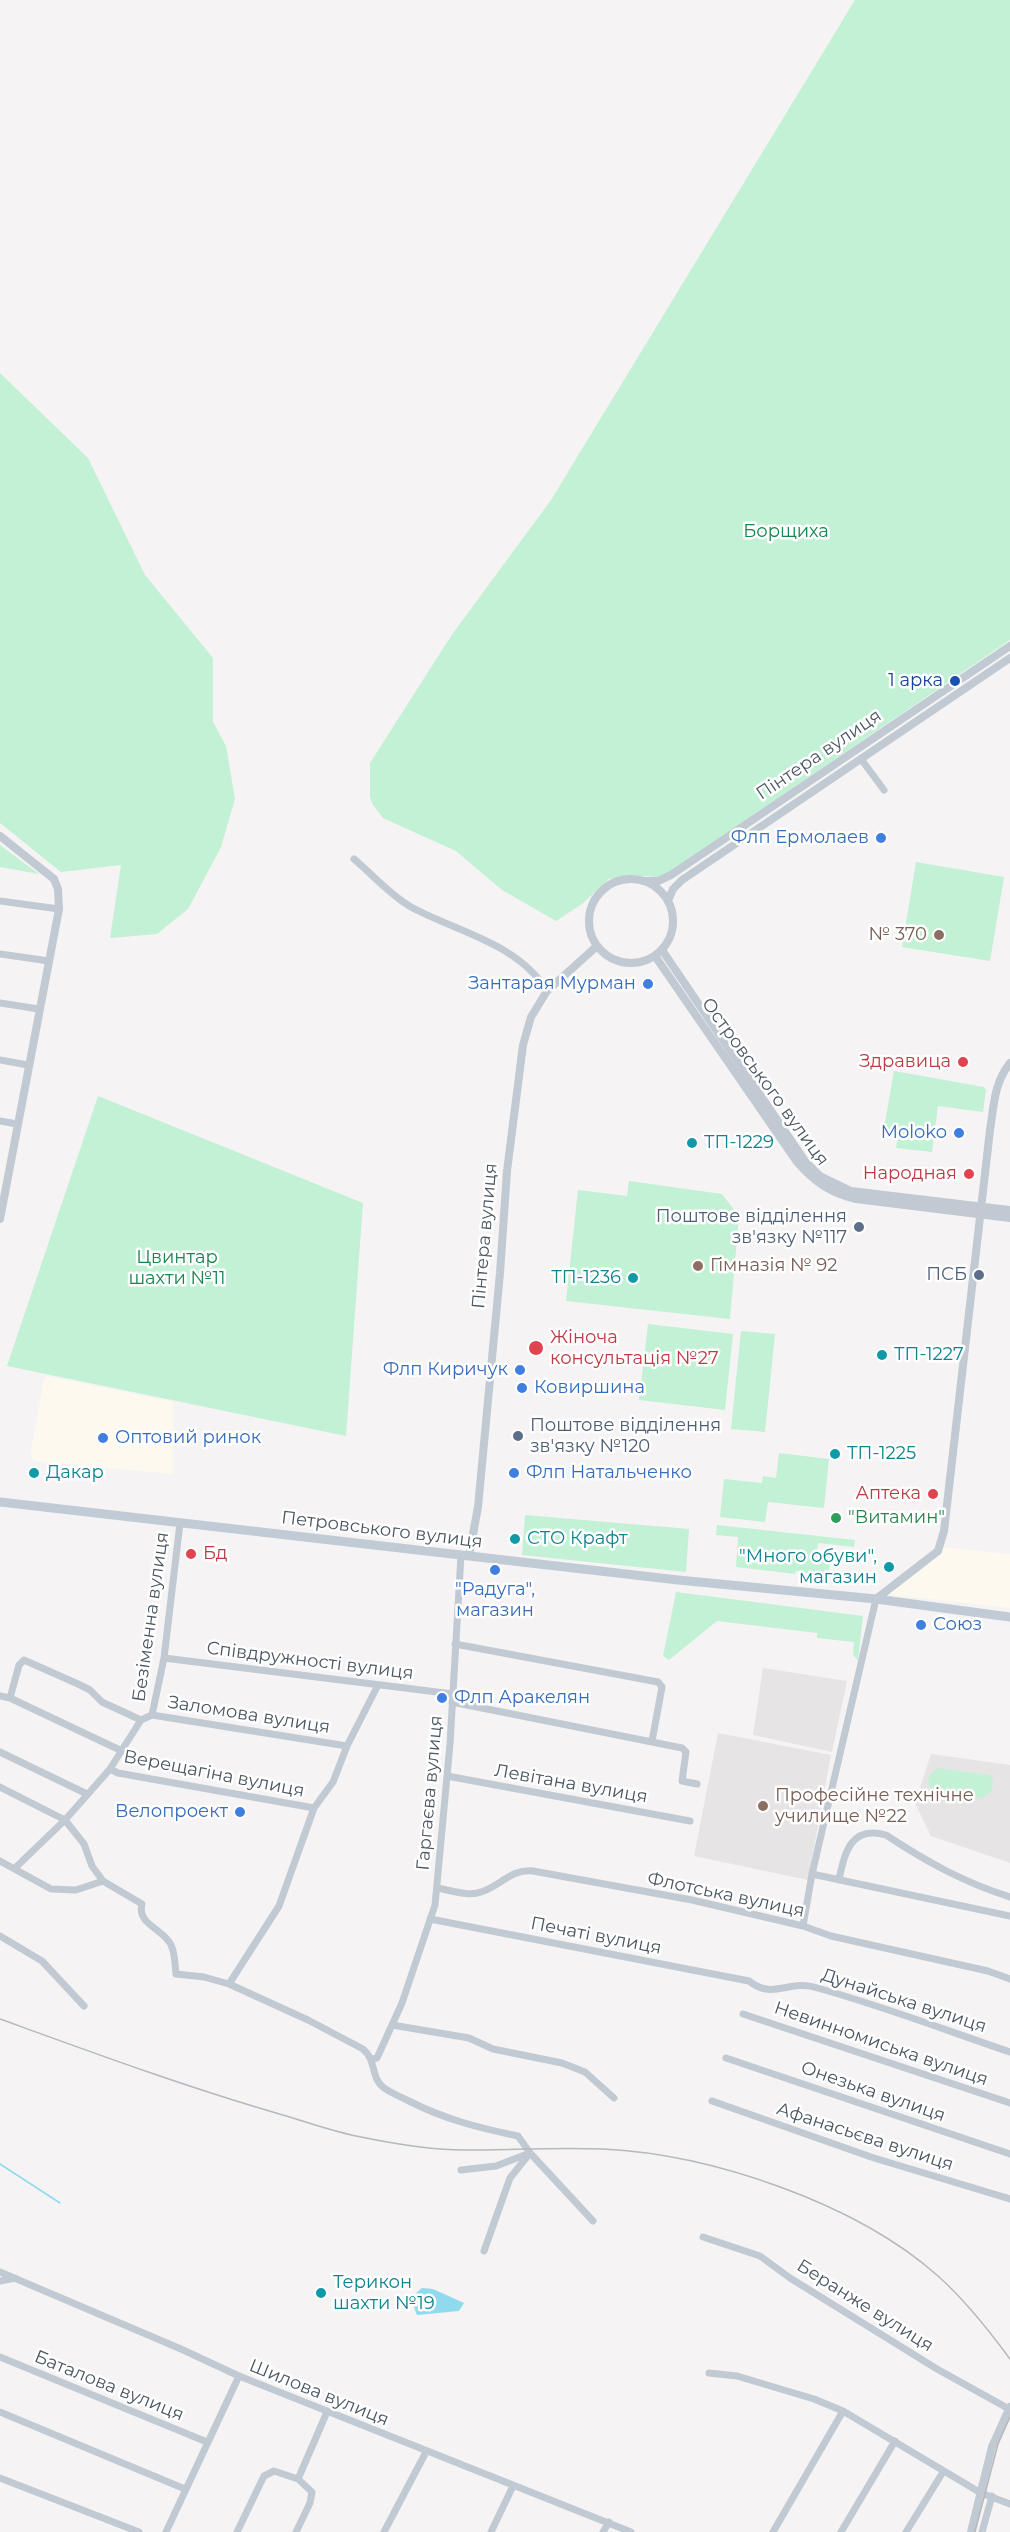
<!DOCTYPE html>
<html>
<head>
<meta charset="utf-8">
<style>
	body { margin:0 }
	canvas { display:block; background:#f5f3f3 }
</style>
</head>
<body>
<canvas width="1010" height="2532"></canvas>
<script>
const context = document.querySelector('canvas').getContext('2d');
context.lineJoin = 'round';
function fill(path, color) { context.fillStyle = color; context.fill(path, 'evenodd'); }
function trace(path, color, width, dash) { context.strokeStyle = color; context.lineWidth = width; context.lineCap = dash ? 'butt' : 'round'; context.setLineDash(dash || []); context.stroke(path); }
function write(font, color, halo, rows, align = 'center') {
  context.font = font + ' Montserrat,sans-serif'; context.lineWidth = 5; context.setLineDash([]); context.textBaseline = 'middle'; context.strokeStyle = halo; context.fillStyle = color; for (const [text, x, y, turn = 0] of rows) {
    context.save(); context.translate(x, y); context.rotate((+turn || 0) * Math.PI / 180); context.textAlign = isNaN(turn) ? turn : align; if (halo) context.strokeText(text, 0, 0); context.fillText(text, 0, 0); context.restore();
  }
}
fill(new Path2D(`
	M47,1376l126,26v72l-139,-13 -4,-6 14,-75z
	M941,1547l69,7v54l-126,-14z`), '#fdf9ef');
fill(new Path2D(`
	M763,1668l84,13 -15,71 -79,-17z
	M718,1733l113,22 -23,125 -114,-24z
	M931,1754l79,11v98l-79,-27 -16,-33z`), '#e6e4e5');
fill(new Path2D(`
	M855,0h155v640l-341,232 -12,5 -27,-2 -21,4 -27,25 -26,17 -54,-31 -46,-39 -73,-33 -10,-13 -3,-8v-34l81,-127 100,-136z
	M0,373l88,85 57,117 68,83v64l13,24 9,53 -14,48 -33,62 -31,25 -47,4 11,-73 -60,7 -61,-49z
	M0,845l39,29 -39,-7z
	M916,862l88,15 -14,84 -88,-14z
	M894,1071l90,16 2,3 -3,22 -45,-6 -6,46 -36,-4 3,-17 -15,-3z
	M98,1096l265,107 -17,233 -339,-70z
	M629,1181l93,13 17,22 -9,103 -164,-18 12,-111 49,6z
	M648,1324l85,10 -8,76 -86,-10z
	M741,1331l34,3 -10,98 -34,-3z
	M779,1453l50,6 -5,49 -56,-6 -3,20 -45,-5 4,-38 38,4 1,-7 13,2z
	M525,1515l164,14 -3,43 -164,-17z
	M717,1525l138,15 -1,7 -36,-4 -2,17 14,2 -2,15 -32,-6 -1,3 -59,-7 2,-30 -22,-2z
	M676,1592l187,24 -5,44 -5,-5 1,-13 -37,-4v-5l-100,-12 -48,39 -6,-4z
	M937,1768l53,7 3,5 -1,11 -9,7 -48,-6 -5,-4 -2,-10z`), '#c3f1d5');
fill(new Path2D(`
	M422,2288l11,1 31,14 -5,8 -42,4c-5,-11 -6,-19 5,-27z`), '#90daee');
trace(new Path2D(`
	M0,2164l60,39`), '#90daee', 1.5);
trace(new Path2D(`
	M861,759l23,31
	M354,859c18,15 36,36 57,48 46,25 107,36 136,84
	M0,901l59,8
	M0,954l49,7
	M0,1003l39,6
	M0,1060l28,5
	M0,1121l17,3
	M455,1644l203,38 4,5 -10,54
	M164,1658l289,36
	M0,1696l10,2 112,53
	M10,1698l9,-33 5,-5 54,24 12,6 12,12 39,18 11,-5 195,31
	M452,1702l230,46 4,4 -4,29 15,3
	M152,1715l12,-57 16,-135
	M0,1752l87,42
	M110,1769l8,4 196,35
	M447,1776l243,45
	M0,1787l65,33 19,24 8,22 11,15
	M0,1861l51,28 25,1 27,-9 39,23c-6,20 23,26 29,41 4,8 4,20 5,29l28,3 25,7 79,36 55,29c14,12 7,28 21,39 7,5 17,9 25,13 35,18 70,27 109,35l12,17 -34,13 -35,4
	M15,1868l50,-48 45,-51 31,-49
	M812,1874l198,42
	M839,1880c5,-27 12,-55 47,-45 41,27 77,47 124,62
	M437,1888c13,2 32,9 44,4 20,-6 29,-23 52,-21l159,29 111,26 28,10 157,35 22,8
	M430,1919l319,62c23,19 40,-1 65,6 66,18 131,43 196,65
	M803,1926l9,-52 64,-275
	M0,1936l42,25 42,45
	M229,1984l50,-78 35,-98 19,-26 14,-36 31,-61
	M743,2014l267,89
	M392,2025l77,13 24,11 69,14 23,9 29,26
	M726,2058l284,96
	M372,2059l5,-1 25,-55 33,-98 15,-161 11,-189
	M712,2101l162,57 136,41
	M703,2237l57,19 30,22 147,91 72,40
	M484,2251l26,-73 20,-25 63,68
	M0,2272l181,77 58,27 392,156
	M0,2281l15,-3
	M0,2357l207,85
	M709,2373l28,3 77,23 29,12 138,82 29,11
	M0,2412l185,77
	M0,2478l139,54
	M166,2532l73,-156
	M237,2532l27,-56 10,-5 24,8
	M296,2532l14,-29 2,-11 -14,-13 29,-67
	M384,2532l42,-80
	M491,2532l22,-46
	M603,2532l6,-10
	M773,2532l70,-121
	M841,2532l54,-91
	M906,2532l37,-60
	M982,2532l10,-36`), '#c1cad2', 7);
trace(new Path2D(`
	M0,836l54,43 4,10 1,20 -59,310
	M589 921a42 42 0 1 1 84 0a42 42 0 1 1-84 0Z
	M643,881h15l13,-6 339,-229
	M668,901l5,-12 9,-9 328,-222
	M662,950l143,211 15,15 31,15 159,19
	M655,956l142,206c17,20 34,31 59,37l154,19
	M469,1556l9,-49 22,-234 7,-102 16,-126 8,-28 16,-26 50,-45
	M876,1599l62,-48 6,-20 46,-401c4,-25 4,-47 20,-67
	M971,2532l21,-85 18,-40`), '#c1cad2', 8);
trace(new Path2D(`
	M0,1502l678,78 198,19 134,18`), '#c1cbd6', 9);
trace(new Path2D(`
	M975,2532l23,-88 12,-27`), '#b5b8bd', 1.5);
trace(new Path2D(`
	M0,2019c91,33 183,67 276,94 28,8 57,19 85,24 34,7 70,13 104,13 46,0 92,-3 138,-1 108,5 253,54 335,127 28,25 50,53 72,83`), '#b5b8bd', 1.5);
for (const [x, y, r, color] of [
	[955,681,6,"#1a4fb4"],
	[881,838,6,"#3f7fe0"],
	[939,935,6,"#8d6e63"],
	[648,984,6,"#3f7fe0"],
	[963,1062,6,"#e0444e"],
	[959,1133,6,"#3f7fe0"],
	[692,1143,6,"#0f9aa8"],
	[969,1174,6,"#e0444e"],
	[859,1227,6,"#5c6f8a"],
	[698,1266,6,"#8d6e63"],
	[979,1275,6,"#5c6f8a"],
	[633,1278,6,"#0f9aa8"],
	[536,1348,8,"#e0444e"],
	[882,1355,6,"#0f9aa8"],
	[520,1370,6,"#3f7fe0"],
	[522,1388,6,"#3f7fe0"],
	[518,1436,6,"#5c6f8a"],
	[103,1438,6,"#3f7fe0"],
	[835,1454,6,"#0f9aa8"],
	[34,1473,6,"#0f9aa8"],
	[514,1473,6,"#3f7fe0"],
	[933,1494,6,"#e0444e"],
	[836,1518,6,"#2e9e5b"],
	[515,1539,6,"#0f9aa8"],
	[191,1554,6,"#e0444e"],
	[889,1567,6,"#0f9aa8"],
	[495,1570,6,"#3f7fe0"],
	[921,1625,6,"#3f7fe0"],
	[442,1698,6,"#3f7fe0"],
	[763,1806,6,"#8d6e63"],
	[240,1812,6,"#3f7fe0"],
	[321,2293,6,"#0f9aa8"]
]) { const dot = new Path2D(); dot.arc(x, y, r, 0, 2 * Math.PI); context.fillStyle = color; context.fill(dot); trace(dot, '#fff', 2); }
write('18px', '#17864f', '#fff', [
	["Борщиха",786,532],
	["Цвинтар",177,1258],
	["шахти №11",177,1279]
]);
write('18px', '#164399', '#fff', [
	["1 арка",943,681]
], 'right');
write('18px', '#4a5661', '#fff', [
	["Пінтера вулиця",819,755,-34],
	["Островського вулиця",765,1082,54],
	["Пінтера вулиця",485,1236,-85],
	["Петровського вулиця",382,1530,7],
	["Безіменна вулиця",151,1617,-82],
	["Співдружності вулиця",310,1661,7],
	["Заломова вулиця",249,1715,9],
	["Верещагіна вулиця",214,1774,11],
	["Левітана вулиця",571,1784,10],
	["Гаргаєва вулиця",430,1793,-85],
	["Флотська вулиця",726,1895,12],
	["Печаті вулиця",596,1936,11],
	["Дунайська вулиця",904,2001,18],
	["Невинномиська вулиця",881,2044,19],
	["Онезька вулиця",873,2092,19],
	["Афанасьєва вулиця",865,2137,18],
	["Беранже вулиця",865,2306,32],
	["Баталова вулиця",109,2386,22],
	["Шилова вулиця",319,2393,22]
]);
write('18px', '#366cbe', '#fff', [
	["Флп Ермолаев",869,838],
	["Зантарая Мурман",636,984],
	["Moloko",947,1133],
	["Флп Киричук",508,1370],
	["Ковиршина",534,1388,"left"],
	["Оптовий ринок",115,1438,"left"],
	["Флп Натальченко",526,1473,"left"],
	["\"Радуга\",",495,1590,"center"],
	["магазин",495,1611,"center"],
	["Союз",933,1625,"left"],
	["Флп Аракелян",454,1698,"left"],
	["Велопроект",228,1812]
], 'right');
write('18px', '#785e54', '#fff', [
	["№ 370",927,935,"right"],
	["Гімназія № 92",710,1266],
	["Професійне технічне",775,1796],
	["училище №22",775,1817]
], 'left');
write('18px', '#be3a42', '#fff', [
	["Здравица",951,1062],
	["Народная",957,1174],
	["Жіноча",550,1338,"left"],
	["консультація №27",550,1359,"left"],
	["Аптека",921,1494],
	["Бд",203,1554,"left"]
], 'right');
write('18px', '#0d838f', '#fff', [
	["ТП-1229",704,1143],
	["ТП-1236",621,1278,"right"],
	["ТП-1227",894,1355],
	["ТП-1225",847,1454],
	["Дакар",46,1473],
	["СТО Крафт",527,1539],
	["\"Много обуви\",",877,1557,"right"],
	["магазин",877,1578,"right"],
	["Терикон",333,2283],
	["шахти №19",333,2304]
], 'left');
write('18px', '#4e5e75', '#fff', [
	["Поштове відділення",847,1217],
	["зв'язку №117",847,1238],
	["ПСБ",967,1275],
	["Поштове відділення",530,1426,"left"],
	["зв'язку №120",530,1447,"left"]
], 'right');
write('18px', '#27864d', '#fff', [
	["\"Витамин\"",848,1518]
], 'left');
</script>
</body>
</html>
